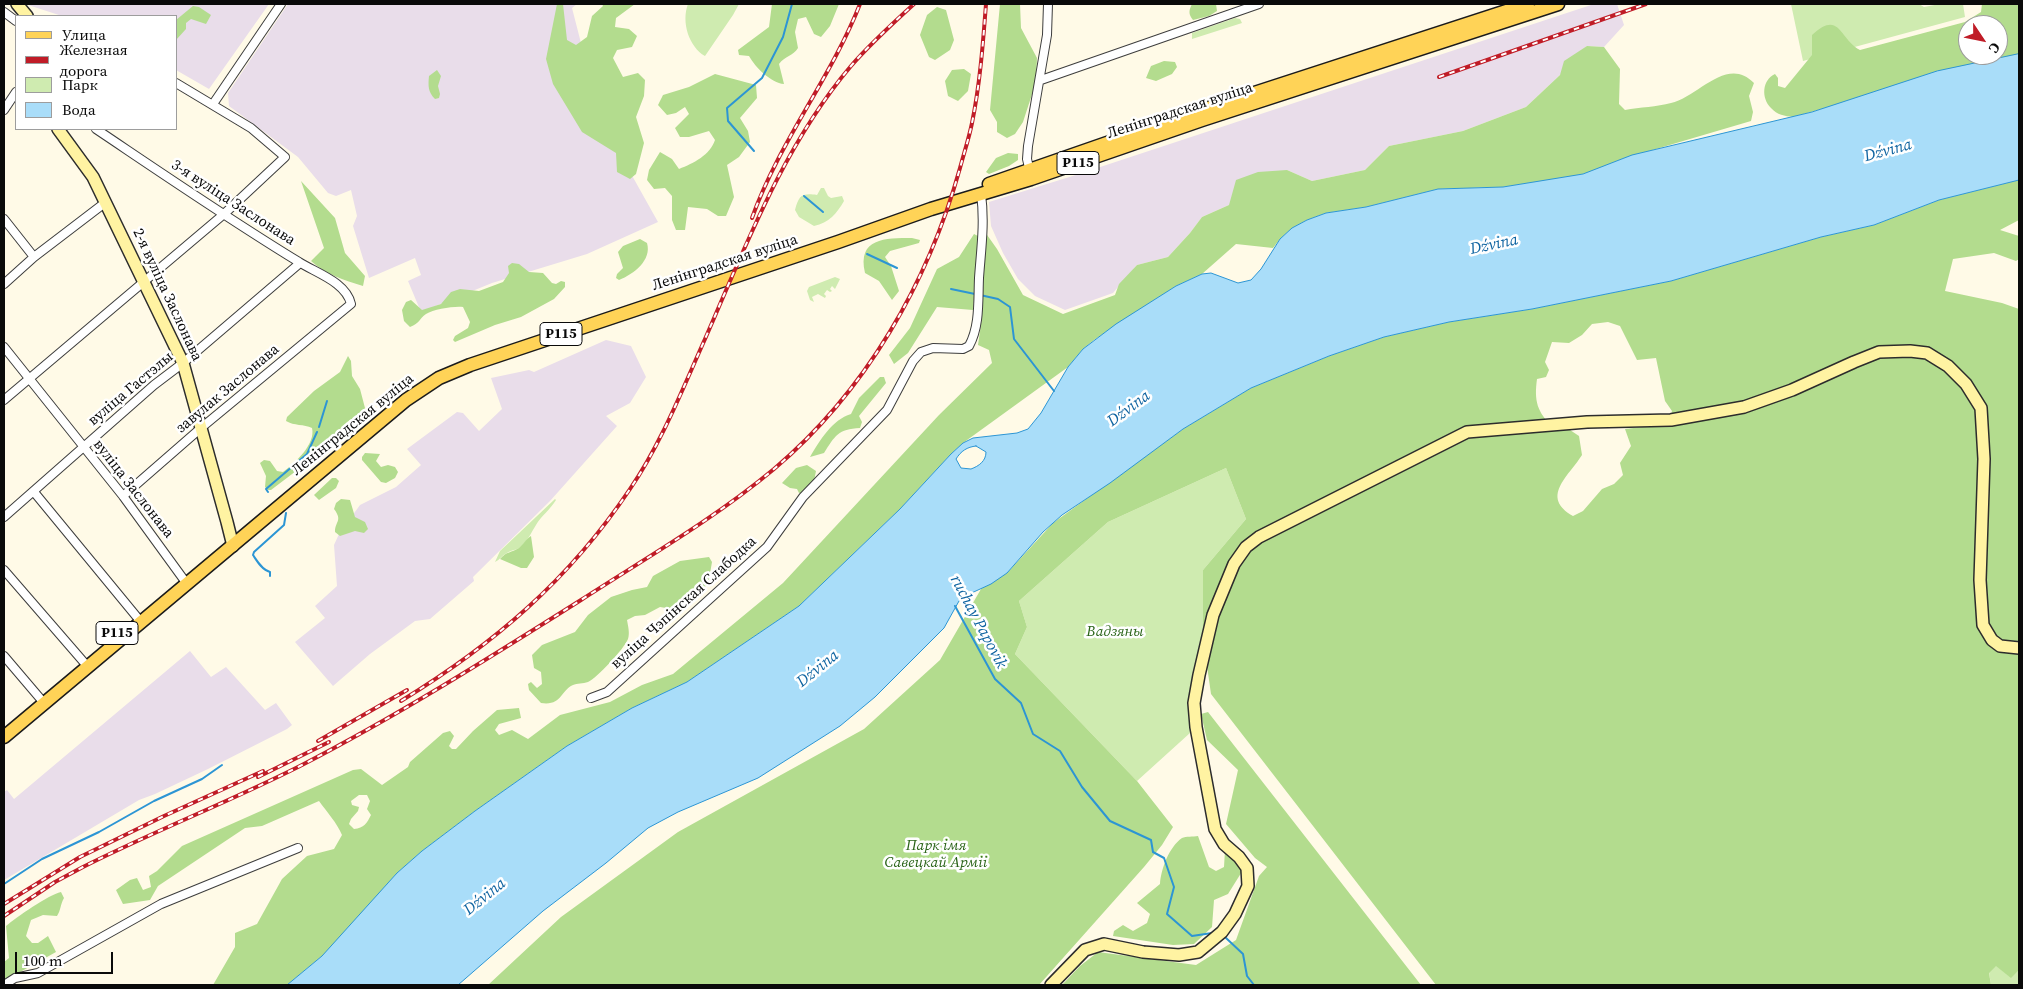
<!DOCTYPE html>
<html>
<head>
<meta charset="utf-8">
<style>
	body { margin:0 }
	#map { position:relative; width:2023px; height:989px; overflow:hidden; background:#fffae7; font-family:"Source Serif 4",serif }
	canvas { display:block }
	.frame { position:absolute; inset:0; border:5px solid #0a0a0a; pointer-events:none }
	.legend { position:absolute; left:15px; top:15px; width:162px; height:115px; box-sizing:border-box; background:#fff; border:1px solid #9d9d9d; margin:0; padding:6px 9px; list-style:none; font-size:15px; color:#0a0a0a }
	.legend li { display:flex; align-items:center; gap:10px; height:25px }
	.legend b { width:25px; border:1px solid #9d9d9d }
	.north { position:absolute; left:1958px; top:15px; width:50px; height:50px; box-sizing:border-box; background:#fff; border:1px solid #9d9d9d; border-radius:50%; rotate:124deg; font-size:14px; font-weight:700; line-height:20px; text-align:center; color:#0a0a0a }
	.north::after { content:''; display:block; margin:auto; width:18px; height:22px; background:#c01c27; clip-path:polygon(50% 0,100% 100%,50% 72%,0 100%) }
	.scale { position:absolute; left:15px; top:952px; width:98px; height:22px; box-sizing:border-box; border:2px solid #0a0a0a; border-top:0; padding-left:6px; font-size:15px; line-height:18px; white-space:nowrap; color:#0a0a0a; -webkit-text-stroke:4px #fff; paint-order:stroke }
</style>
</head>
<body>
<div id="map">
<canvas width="2023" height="989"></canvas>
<div class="frame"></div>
<ul class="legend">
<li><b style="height:6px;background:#ffd357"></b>Улица</li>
<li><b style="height:6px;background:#c01c27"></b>Железная дорога</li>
<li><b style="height:14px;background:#cfebb0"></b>Парк</li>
<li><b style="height:14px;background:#a9ddf9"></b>Вода</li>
</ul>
<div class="north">С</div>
<div class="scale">100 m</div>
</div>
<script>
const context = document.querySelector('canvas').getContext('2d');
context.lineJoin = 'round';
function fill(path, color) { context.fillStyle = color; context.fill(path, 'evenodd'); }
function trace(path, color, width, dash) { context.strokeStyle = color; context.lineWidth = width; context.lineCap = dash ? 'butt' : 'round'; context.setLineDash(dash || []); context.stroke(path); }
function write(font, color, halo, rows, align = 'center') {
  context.font = font + ' "Source Serif 4",serif'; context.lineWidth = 5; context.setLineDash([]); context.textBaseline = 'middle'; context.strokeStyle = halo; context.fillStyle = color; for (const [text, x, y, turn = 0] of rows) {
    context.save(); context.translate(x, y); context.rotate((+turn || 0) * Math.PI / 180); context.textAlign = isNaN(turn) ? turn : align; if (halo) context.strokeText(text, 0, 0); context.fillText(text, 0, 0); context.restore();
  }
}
fill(new Path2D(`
	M25,4h244l-60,85 -33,-19v-54h-114z
	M288,4h289l-5,4 9,35 49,129 28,50 -71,32 -95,29 -71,29 -13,-31 13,-6 -6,-17 -46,20 -16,-52 4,-10 -6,-26 -15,6 -8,-3 -30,-36 -69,-51 -1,-13z
	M1594,4h23l7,21 -20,22 -17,-1 -27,29 -34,32 -63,24 -74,15 -24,24 -53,11 -25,-11 -58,35 -27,12 -12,16 -22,24 -31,8 -24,28 -48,17 -30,-14 -17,-17 -15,-26 -12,-27 -2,-24 90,-28z
	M606,340l25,6 15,31 -16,26 -24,13 11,10 -67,75 -77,76 1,4 -44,38 -15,2 -45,33 -37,32 -38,-44 30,-24 -10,-12 22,-20 -3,-41 5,-11 21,-29 36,-18 25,-22 -14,-16 50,-37 6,1 16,18 23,-22 -11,-31 38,-8 5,2z
	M190,651l21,26 15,-10 39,43 11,-7 16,22 -5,4 -79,40 -53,25 -16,6 -135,80v-88l3,-2 7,9z`), '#e9ddea');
fill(new Path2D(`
	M688,4h51l-6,11 -28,41c-16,-9 -24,-34 -17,-52z
	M1791,4h128l5,3 16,-3h23l2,13 -162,44z
	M1235,18l5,1 2,4 -50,16v-6z
	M821,188h3l4,8 3,2 11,-2 2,5c-7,12 -15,22 -30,25l-15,-9 -4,-7c4,-15 7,-17 22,-15z
	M835,277l5,2 -5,10 -3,-3 -2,3 2,2 -2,1 -3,-2 -3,4 2,2 -1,2 -7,-4 -6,3 2,5 -4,-2 -3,-9 2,-4z
	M1226,468l20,51 -43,51v68l-15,67 2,28 -53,48 -122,-127 12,-27 -8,-26 89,-79z
	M555,499l1,1c-6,10 -15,16 -20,25 -5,8 -8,15 -15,22 -4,3 -10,3 -14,6 -5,2 -7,7 -12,9l5,-11z
	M1996,965l15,12 8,-7v15h-28l-2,-13z`), '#cfebb0');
fill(new Path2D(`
	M557,4h6l4,36 9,5 11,-8 5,-21 11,-10 -1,-2h33l-19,14 -1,9 14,2 8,7 -5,11 -15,3 -4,8 10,19 15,-4 7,7 -1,16 -8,21 8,26 -8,31 -6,5 -13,-7 -1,-19 -34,-21 -29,-48 -7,-25z
	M772,4h67l-9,22 -9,11 -7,-3 -8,-17 -8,2 -3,13 3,16c-5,8 -13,8 -19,16l5,20c-13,-1 -29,-17 -35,-28l-10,-1 -1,-5 31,-23z
	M1000,4h20l1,24 16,30 -1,24 -13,40 -8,12 -8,4 -10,-6v-10l-7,-12z
	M1192,4h24l1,7 -8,5 -16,4c-5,-6 -4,-10 -1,-16z
	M1982,4h37v50l-226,63c-8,-1 -16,-2 -22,-9 -10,-10 -9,-28 4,-34l3,4v8l7,2 27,-33v-20c28,-26 27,4 48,15l105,-28 16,-10zM1968,25h30v30h-30z
	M193,6l6,1 12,8 -5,9 -15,-5 -5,4v6l-10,11v-20z
	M937,7l9,3 8,30 -4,10 -15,10 -6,-3 -9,-22 7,-20z
	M1587,46l17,1 16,22 -1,35 6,6c15,-3 32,-3 46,-7 27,-6 56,-48 83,-20l-5,13 4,16 -2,9 -129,38 -31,13 -21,5 -67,10 -65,2 -72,18 -40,6 -19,7 -15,8 -12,11 -7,9 -37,-4 -34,30 -26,12 -82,54 -11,9 -15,18 -105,76 -12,11 -51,55 -101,97 -112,76 -55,26 -65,38 -92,65 -53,40 -25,22 -57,65 -18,18 -35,29h-74l22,-38v-14l22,-9 25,-45 25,-23 27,-7 8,-14c-5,-12 -15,-23 -23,-34l-57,25 -17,2 -87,58 -8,14 -27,4 -7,-14 14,-10 7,-2 6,12 8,-3 -2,-11 8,-5 25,-25 171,-76 8,-1 21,16 26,-18 2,-5 33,-29 7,-2 4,5 -5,10 3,3h4l17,-18 24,-21 22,-2 2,10 -22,6 -4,6 4,5 13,-5 16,9 32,-24 50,-13 32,-17 31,-11 110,-91 156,-168 53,-52 -3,-13 -11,-5 4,-28 3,-85 12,17 26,46 40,19 52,-19 4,-11 18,-19 31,-8 22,-24 12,-16 27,-12 7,-25 22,-8 29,-2 25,11 53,-11 24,-24 74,-15 63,-24 34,-32 4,-14zM359,795h8l3,6 -3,8 4,6c-4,8 -7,13 -17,14l-5,-5 2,-5 7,-8 1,-4 -7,-2 -1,-4z
	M1164,61l11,1 2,5 -5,7 -16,7 -10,-3 5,-12z
	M964,69l7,5 -3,17 -10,10 -10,-5 -3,-15 7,-11z
	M437,70l4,6 -3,10 2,8 -1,4 -4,1c-7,-7 -7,-13 -6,-23z
	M715,74l41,11 1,13 -17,20 8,13 2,11 -11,15 -12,8 7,32 -8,19h-8l-11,-7 -19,-2 -3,23h-9l-4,-10v-24l-7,-8 -11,1 -7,-9 2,-10 11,-18 12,7 7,10c15,-6 31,-14 36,-29l-6,-9 -20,6h-9l-5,-9 14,-14 -4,-7 -9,6 -9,2 -9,-10 5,-10 26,-8z
	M1008,153l10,1v6l-9,6 -20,8 -3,-2 10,-14z
	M2019,180v40l-19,10 19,6v23l-3,2 -22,-8 -41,6 -8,32 57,12 17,6v661l-8,8 -15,-12 -7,7 2,12h-555l-225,-291 -8,-56v-68l43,-51 -20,-51 -118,54 -89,79 8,26 -12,27 122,127 36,46 -11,18 -18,22 -105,118h-551l73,-68 117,-85 186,-103 76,-69 41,-71 26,-16 46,-50 130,-94 68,-41 78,-32 55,-19 65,-15 83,-13 139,-28 150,-44 53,-12 65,-25zM1608,322l12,4 17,34 19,-2 9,43 7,10 -4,13 -43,5 6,17 -11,17 3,12 -9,9 -12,5 -19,22 -10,5c-33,-19 -5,-39 9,-61l-3,-19 -12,-8 -14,-1c-16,-15 -19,-26 -16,-48l9,-2 3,-7 -4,-8 7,-20 17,1 13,-8 10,-11z
	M301,181l34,37 10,35 20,23 -2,10c-19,-6 -38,-12 -52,-25l13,-13z
	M974,234l6,3 -7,73 -36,-3 -29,46 -14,11 -5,-9 21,-27 27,-59 22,-12z
	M912,238l8,2 -1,3 -29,8 -5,6 6,9 8,25 -7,9 -13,-19 -14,-8c-8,-35 20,-35 47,-35z
	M640,239l7,4c5,17 -13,31 -28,37l-3,-2 1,-4 6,-6 -5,-16 5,-6z
	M512,263l7,1 10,8 14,1 9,10 4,1 5,-3 4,1v5l-11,12 -33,18 -26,8 -40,17 -2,-2 2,-4 13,-8 2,-6 -7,-15c-9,-1 -29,2 -37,7 -7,5 -6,9 -16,13l-6,-6 -2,-11 4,-8 5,-2 11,10 19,-6 10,-12 9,-3 19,2 24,-9 6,-9 -1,-7z
	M348,356l3,5 1,15 8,13 5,19 -5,6 -13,8 -4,9 -43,37 -29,22h-3l-3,-3 1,-11 -6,-13 4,-3 6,1 7,10 6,1c12,-9 33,-28 29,-44 -8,-4 -18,-2 -26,-7l1,-4 27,-26 26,-19z
	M880,377h4l2,6 -27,33 3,6 -2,6c-22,1 -25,8 -36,25l-14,4c10,-17 22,-37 41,-43l8,-16z
	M365,453l15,1 -4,7 5,6 7,-2 7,2 3,5 -3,6 -9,5 -5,-1 -19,-22v-3z
	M807,465l9,6 -2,10 -9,13 -6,-1 -2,-4 -7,-1 -8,-5 14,-15z
	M332,478h4l3,3 -3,7 -17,12 -5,-5z
	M341,499l9,1 5,17 10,5 3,7 -4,4 -9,-2 -15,5 -5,-4c0,-11 8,-11 -1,-23l2,-6z
	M531,536l3,21 -7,11h-6l-21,-9c7,-8 11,-6 19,-11 4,-3 7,-9 12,-12z
	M709,557l3,5 -4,23 -13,7 -6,13 -17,4 -12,-2 -15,8 -10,1 -8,4c1,6 3,13 1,19 -4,10 -31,39 -40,43 -5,2 -11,1 -15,3 -13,6 -11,21 -32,18l-12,-13 -1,-6 3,-2 6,6 5,-4 -1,-12 -7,-4 -2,-13 10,-10 33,-13 13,-17 23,-18 21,-7 15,-3 6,-11 27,-15z
	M1208,712l213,273h-359l18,-19 18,-14 98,13 40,-25 23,-64 8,-9 -12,-9 -29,-34 12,-54 -31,-30 -6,-26z
	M1198,836l11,31 7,4 8,-4 1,-17 7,2 11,18 -15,24 -14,6 -2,27 -18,17 -21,1 -60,-9 1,-5 9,-6 10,6 14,-8 3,-9 -13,-11 23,-19c1,-15 9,-37 22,-46 4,-2 11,-1 16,-2z
	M61,892l3,6c-4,7 -3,12 -7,18l-14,-1 -12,5 -5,16 6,7h6l10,-7 8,16 -52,29v-19l5,-4 -3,-32c11,-9 42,-31 55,-34z`), '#b3dc8e');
const water = new Path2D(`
	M2019,54v126l-80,20 -65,25 -53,12 -150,44 -139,28 -83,13 -65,15 -55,19 -78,32 -68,41 -73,54 -48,32 -19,17 -36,41 -16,11 -26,12 -6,5 -15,27 -69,69 -35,29 -82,52 -80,34 -30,16 -42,35 -63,48 -85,74h-171l35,-29 75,-83 25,-22 53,-40 92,-65 65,-38 55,-26 112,-76 101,-97 51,-55 12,-11 10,-5 44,-5 11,-4 13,-16 27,-46 15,-18 33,-25 60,-38 26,-12 9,-1 27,10 13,-3 10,-11 19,-30 12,-11 15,-8 19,-7 40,-6 72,-18 65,-2 80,-13 49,-19 180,-43 125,-41zM976,446l10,6c0,9 -7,14 -15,17l-10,-1 -5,-9c5,-8 11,-12 20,-13z`);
fill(water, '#a9ddf9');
trace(water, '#2c95d4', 1);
trace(new Path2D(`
	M754,151l-26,-30 -1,-13 35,-30 21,-41 9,-33
	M804,196l19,16
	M867,254l30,14
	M951,289l24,5
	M980,295l18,4 12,8 4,32 40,52
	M319,427l8,-26
	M268,492l-2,-3 41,-35 10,-22
	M270,576v-4c-8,-2 -13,-11 -17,-17l1,-3 30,-27 2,-12
	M955,606l40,73 26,24 12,31 27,17 22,36 28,34 41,19 2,12 11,6 10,29 -7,27 25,22 20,-3
	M4,884l38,-25 57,-27 55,-31 48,-22 20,-14
	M1226,938l17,16 4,22 7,9`), '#2c95d4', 2);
const street = new Path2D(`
	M4,12l12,9
	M1041,80l218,-76
	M213,104l68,-100
	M4,110l12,-18
	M96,129c67,45 134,91 203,133 17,11 47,20 52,42l-150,124 -78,68
	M1030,172l-3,-13 1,-13 19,-111 1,-31
	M4,219l30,38
	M4,284l30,-27 72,-55
	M4,347l119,149 64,88
	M4,400l220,-186 61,-57 -34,-29 -75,-45
	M34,492l107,130
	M4,517l150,-132 29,-22 117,-100
	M4,570l84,97
	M4,656l40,47
	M591,698l16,-6 160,-145 36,-50 84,-87 26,-49 8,-9 12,-4 30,1 6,-3c11,-20 9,-45 10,-68 2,-28 6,-56 2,-84
	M4,985l11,-7 23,-5 123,-69 137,-56`);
const secondary = new Path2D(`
	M17,4l10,12
	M58,129l35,48 90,186 44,159 6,24
	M1051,985l34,-35 19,-6 39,8 36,3 19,-3 24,-20 13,-18 13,-28 -1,-18 -8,-11 -15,-13 -9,-15 -19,-102 -2,-24 5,-28 14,-60 21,-51 12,-17 13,-10 208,-105 120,-10 84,-2 73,-13 48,-17 62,-28 25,-10 31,-1 17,2 21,13 18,18 15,24 3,51 -4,121 3,45 9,15 8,6 19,2`);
const primary = new Path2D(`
	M989,184l210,-73 329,-107
	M4,737l402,-337 33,-22 31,-13 368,-123 93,-33 100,-30 171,-59 356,-116`);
trace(street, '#3d3d3d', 10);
trace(secondary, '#2c2c2c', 14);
trace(primary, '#1b1b1b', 15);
trace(street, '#fff', 8);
trace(secondary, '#fff3a2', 11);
trace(primary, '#ffd357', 12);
const rail = new Path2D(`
	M1439,77l207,-73
	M752,218c27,-76 79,-140 108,-214
	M401,701c93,-57 168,-121 229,-212 31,-45 53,-101 75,-150 41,-94 79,-194 146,-273 19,-22 41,-42 63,-62
	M318,741l89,-51
	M258,777l71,-35
	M4,904l76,-47 84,-41 99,-45
	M4,916l51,-34 28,-15c71,-36 146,-65 217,-101 97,-50 189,-108 281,-166 65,-42 133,-81 193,-131 92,-78 154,-186 186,-301 4,-15 9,-30 12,-45 8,-39 11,-80 14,-119`);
trace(rail, '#c01c27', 4);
trace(rail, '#fff', 2, [5.5]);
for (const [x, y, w] of [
	[1078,163,42],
	[561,334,42],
	[117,633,42]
]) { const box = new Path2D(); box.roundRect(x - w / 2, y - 11.5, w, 23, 4); context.fillStyle = '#fff'; context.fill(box); trace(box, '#0a0a0a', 1); }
write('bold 14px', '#0a0a0a', null, [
	["Р115",1078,163],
	["Р115",561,334],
	["Р115",117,633]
]);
write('15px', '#0a0a0a', '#fff', [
	["Ленінградская вуліца",1180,111,-18],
	["3-я вуліца Заслонава",233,203,33],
	["Ленінградская вуліца",725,263,-18],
	["2-я вуліца Заслонава",167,295,65],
	["вуліца Гастэлы",131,389,-40],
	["завулак Заслонава",228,389,-40],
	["Ленінградская вуліца",353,425,-39],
	["вуліца Заслонава",133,489,52],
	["вуліца Чэпінская Слабодка",684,603,-42]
]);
write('italic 15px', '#2a6418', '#fff', [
	["Вадзяны",1115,632],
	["Парк імя",936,846],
	["Савецкай Арміі",936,863]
]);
write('italic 16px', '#0f64a1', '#fff', [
	["Dźvina",1888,151,-15],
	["Dźvina",1494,245,-12],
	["Dźvina",1129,409,-37],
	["ruchay Papovik",978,622,62],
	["Dźvina",818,669,-39],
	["Dźvina",485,897,-39]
]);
</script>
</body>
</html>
